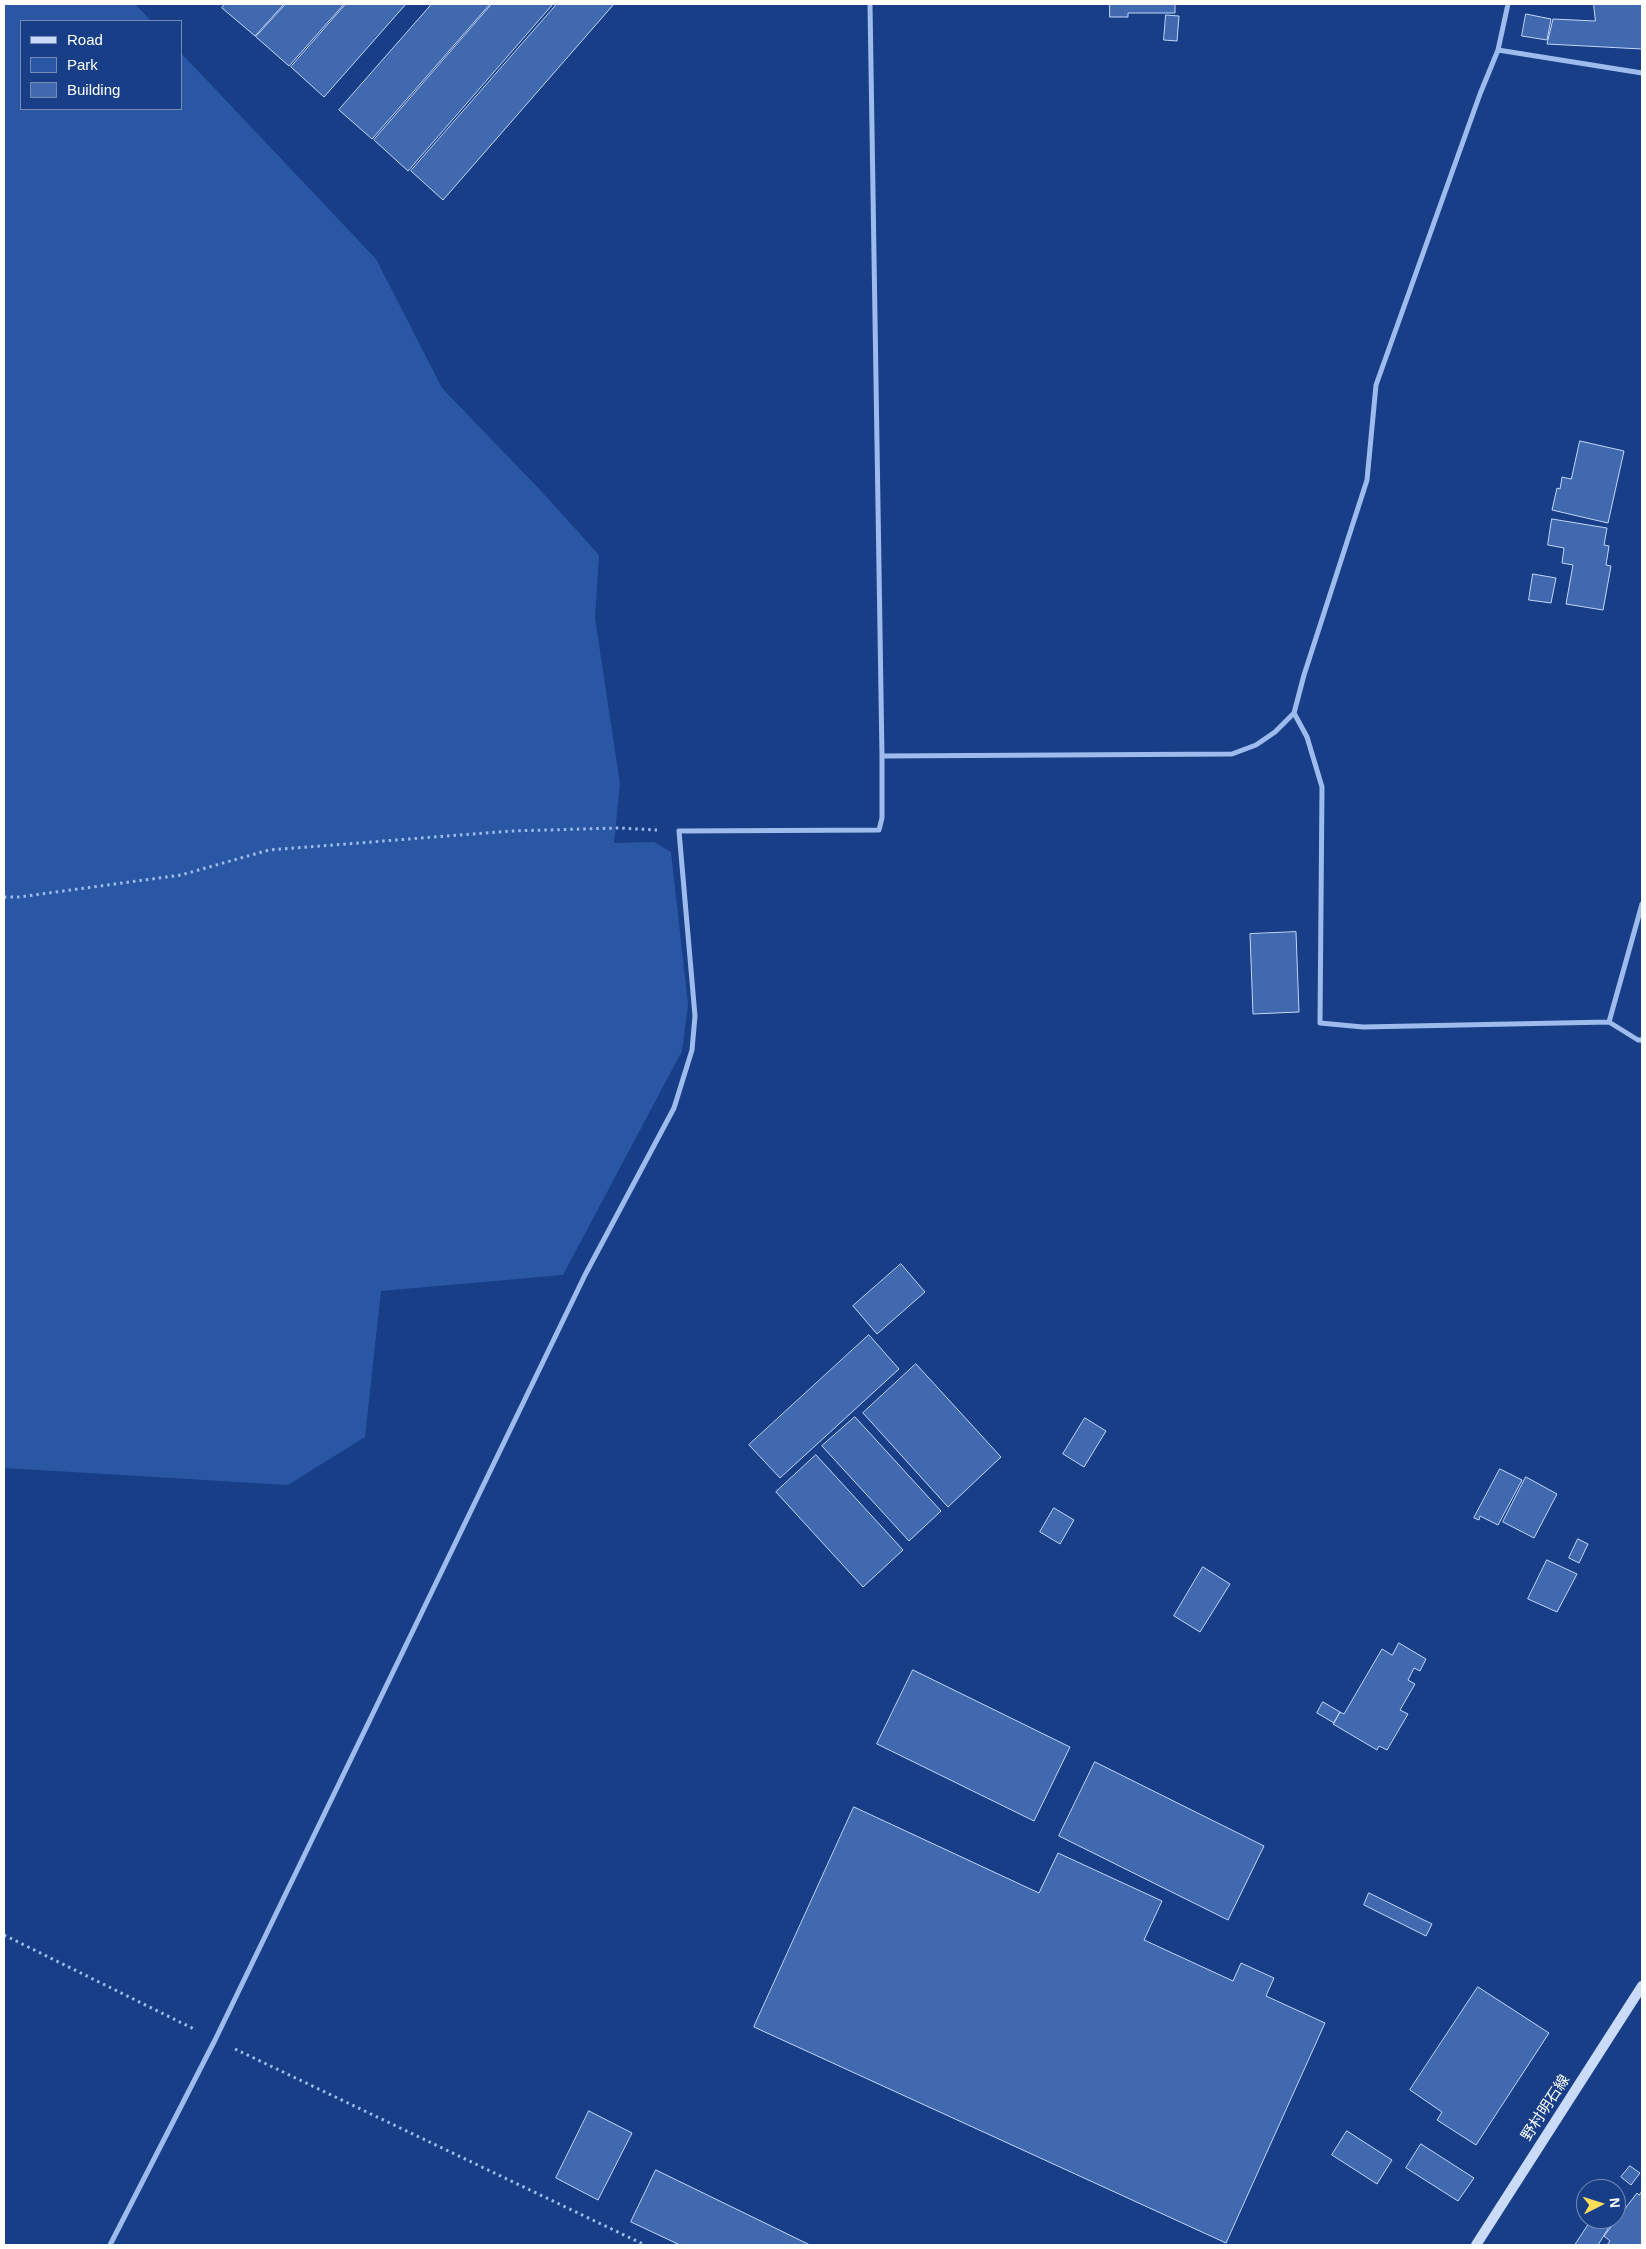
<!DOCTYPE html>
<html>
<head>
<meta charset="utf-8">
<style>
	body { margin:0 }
	#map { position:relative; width:1646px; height:2249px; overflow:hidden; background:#173e86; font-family:Helvetica,sans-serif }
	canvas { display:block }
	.frame { position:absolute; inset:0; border:5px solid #fff; pointer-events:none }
	.legend { position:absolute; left:20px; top:20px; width:162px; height:90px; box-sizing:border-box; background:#173e86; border:1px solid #748bb6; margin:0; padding:6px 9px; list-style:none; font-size:15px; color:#fff }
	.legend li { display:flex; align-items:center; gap:10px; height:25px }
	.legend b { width:25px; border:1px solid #748bb6 }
	.north { position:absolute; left:1576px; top:2179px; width:50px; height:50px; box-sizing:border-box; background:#173e86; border:1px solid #748bb6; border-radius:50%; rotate:85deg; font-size:14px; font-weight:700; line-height:20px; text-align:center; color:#fff }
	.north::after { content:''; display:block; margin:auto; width:18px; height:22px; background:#ffdd59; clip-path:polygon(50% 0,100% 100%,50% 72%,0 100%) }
</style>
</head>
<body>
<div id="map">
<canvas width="1646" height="2249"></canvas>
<div class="frame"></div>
<ul class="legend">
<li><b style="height:6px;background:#cadaf9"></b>Road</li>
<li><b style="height:14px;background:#2a57a4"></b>Park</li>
<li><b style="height:14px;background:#4069b0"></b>Building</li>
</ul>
<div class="north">N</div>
</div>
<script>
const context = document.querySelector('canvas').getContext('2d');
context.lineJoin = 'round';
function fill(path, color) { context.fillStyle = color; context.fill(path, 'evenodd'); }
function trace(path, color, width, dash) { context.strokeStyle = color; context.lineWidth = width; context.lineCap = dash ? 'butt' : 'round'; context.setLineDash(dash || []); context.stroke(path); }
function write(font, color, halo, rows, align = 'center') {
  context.font = font + ' Helvetica,"Noto Sans JP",sans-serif'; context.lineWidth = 5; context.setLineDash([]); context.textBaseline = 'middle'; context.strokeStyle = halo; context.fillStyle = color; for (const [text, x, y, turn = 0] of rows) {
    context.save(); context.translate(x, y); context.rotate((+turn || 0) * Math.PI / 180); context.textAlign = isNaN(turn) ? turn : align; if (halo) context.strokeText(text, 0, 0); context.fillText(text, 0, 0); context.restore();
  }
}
fill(new Path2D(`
	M4,4h131l16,17h-130v88h160v-56l195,206 66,129 101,105 56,62 -4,63 25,166 -6,59 40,-1 17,10 17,153 -6,46 -119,224 -182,16 -16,146 -77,48 -284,-17z`), '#2a57a4');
const building = new Path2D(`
	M225,4h59l-29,32 -33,-28z
	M286,4h58l-55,62 -33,-29z
	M346,4h60l-82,93 -33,-30z
	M432,4h58l-118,135 -33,-29z
	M492,4h61l-145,167 -34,-31z
	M557,4h57l-171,196 -32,-29z
	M1110,4h65v9h-47v4h-18z
	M1594,4h48v45l-95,-5 6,-25 42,2z
	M1526,14l25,5 -4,21 -25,-4z
	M1166,15l13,1 -2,25 -13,-1z
	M1580,441l44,10 -16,72 -56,-13 5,-22 3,1 2,-12 9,2z
	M1552,519l55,9 -3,17 5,1 -3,19 5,1 -8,44 -37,-6 7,-39 -11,-2 2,-15 -16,-3z
	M1533,574l23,4 -5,25 -22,-3z
	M1296,932l3,80 -46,2 -3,-80z
	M901,1264l24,28 -48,42 -24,-28z
	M869,1335l30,34 -119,109 -31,-33z
	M916,1364l85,93 -53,50 -85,-94z
	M855,1417l86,94 -32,30 -87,-95z
	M1085,1418l21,13 -22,36 -21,-13z
	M816,1455l87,95 -40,37 -87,-95z
	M1500,1469l22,11 -24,45 -18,-9 -1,4 -5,-2z
	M1526,1477l31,17 -23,44 -31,-16z
	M1054,1508l20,12 -14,24 -20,-12z
	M1578,1539l10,5 -9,19 -10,-5z
	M1547,1560l30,14 -20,38 -29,-13z
	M1203,1567l27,17 -30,48 -26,-16z
	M1399,1643l27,16 -6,12 -6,-3 -6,12 7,4 -15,26 8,4 -21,36 -8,-4 -2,4 -44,-26 7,-12 4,2 38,-65 10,6z
	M913,1670l157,77 -36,74 -157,-77z
	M1323,1702l17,10 -6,11 -17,-10z
	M1095,1762l169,84 -36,74 -169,-84z
	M854,1807l185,86 19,-40 104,48 -18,39 89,41 8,-18 33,15 -8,18 59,27 -99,220 -472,-216z
	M1369,1893l63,31 -6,12 -62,-31z
	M1478,1987l71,46 -73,112 -39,-25 5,-8 -32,-22z
	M589,2111l43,22 -34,67 -42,-22z
	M1347,2131l45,29 -15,24 -45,-29z
	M1421,2144l53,34 -16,23 -52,-33z
	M1630,2166l10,7 -9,12 -10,-8z
	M656,2170l154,75h-130l-49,-23z
	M1642,2191v54h-35l3,-4 -6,-5 33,-43 2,2z
	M1592,2219h22l-16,26h-23z`);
fill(building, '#4069b0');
trace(building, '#c3d7fa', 1);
trace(new Path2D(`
	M4,897h15l162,-22 88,-25 242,-19 107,-3 39,2
	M4,1935l192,95
	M235,2049l410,196`), '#9dbbed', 3, [2.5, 4]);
trace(new Path2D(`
	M870,4l12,752
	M1498,50l144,23
	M1294,713l13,24 15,50 -2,236 43,4 246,-5 29,18h4
	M1609,1022l33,-118
	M110,2245l105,-205 370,-765 89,-167 18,-58 3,-34 -16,-185 200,-1 3,-12v-62l350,-2 24,-9 19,-13 19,-19 10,-38 63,-195 9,-95 104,-291 18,-44 10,-46`), '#9dbbed', 5);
trace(new Path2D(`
	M1476,2245l166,-259`), '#cadaf9', 10);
write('15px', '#fff', '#173e86', [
	["野村明石線",1546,2108,-57]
]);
</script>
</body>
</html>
